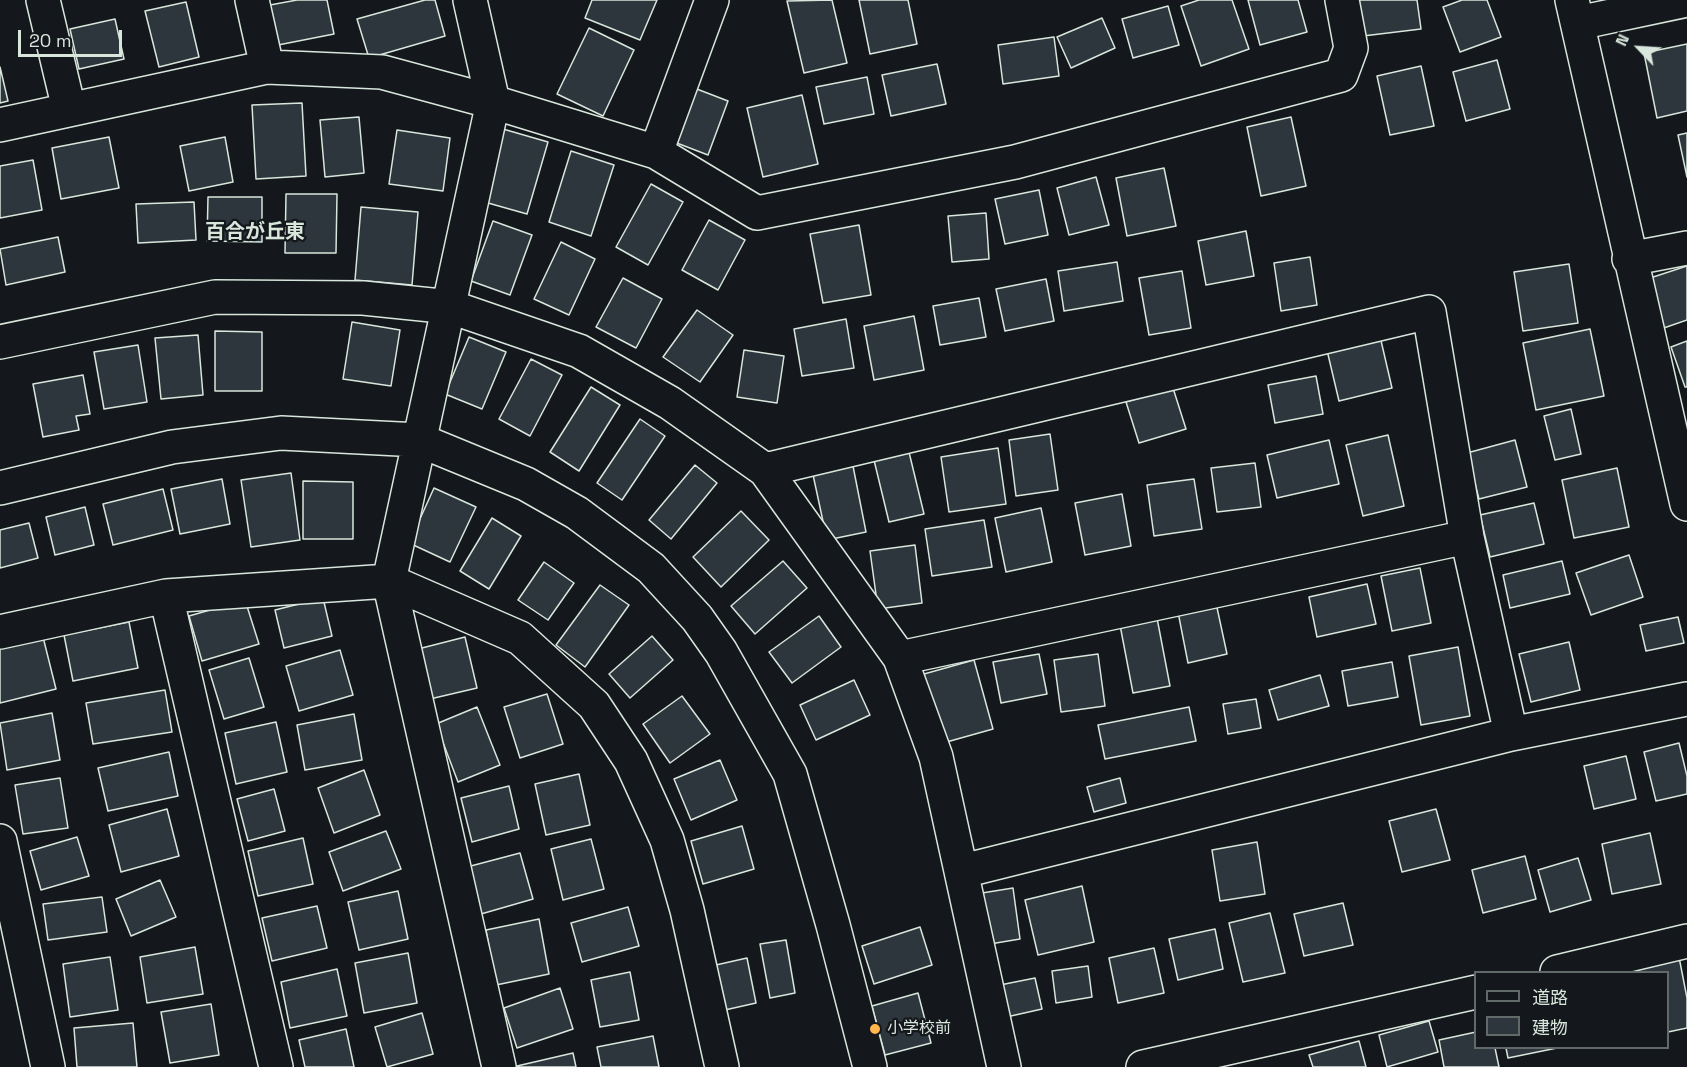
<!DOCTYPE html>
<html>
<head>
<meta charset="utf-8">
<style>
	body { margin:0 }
	#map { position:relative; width:1687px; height:1067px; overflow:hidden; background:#14181c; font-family:"Space Grotesk","Noto Sans JP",sans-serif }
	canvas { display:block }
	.legend { position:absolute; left:1474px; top:971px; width:195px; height:78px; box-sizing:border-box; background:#14181c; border:2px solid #626a69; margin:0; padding:8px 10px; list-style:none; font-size:18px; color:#d8e6dc }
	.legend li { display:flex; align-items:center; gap:12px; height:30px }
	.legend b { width:30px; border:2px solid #626a69 }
	.north { position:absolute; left:1609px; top:18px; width:60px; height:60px; -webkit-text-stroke:4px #14181c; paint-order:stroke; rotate:295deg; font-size:16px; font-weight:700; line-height:24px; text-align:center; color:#d8e6dc }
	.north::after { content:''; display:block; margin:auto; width:21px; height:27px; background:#d8e6dc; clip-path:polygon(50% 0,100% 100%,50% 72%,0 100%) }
	.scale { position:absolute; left:18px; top:30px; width:104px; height:27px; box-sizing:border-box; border:3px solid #d8e6dc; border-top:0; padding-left:8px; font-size:18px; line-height:21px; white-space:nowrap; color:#d8e6dc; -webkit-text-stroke:4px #14181c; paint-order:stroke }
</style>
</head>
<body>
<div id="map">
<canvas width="1687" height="1067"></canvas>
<ul class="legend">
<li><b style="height:8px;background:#14181c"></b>道路</li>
<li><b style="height:16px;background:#2c363c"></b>建物</li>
</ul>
<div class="north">N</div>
<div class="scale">20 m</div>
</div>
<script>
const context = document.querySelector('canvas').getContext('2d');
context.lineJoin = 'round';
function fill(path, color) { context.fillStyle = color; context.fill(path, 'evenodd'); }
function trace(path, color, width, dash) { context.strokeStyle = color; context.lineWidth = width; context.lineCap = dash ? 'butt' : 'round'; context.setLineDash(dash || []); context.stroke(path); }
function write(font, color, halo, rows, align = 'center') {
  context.font = font + ' "Space Grotesk","Noto Sans JP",sans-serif'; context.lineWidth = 4.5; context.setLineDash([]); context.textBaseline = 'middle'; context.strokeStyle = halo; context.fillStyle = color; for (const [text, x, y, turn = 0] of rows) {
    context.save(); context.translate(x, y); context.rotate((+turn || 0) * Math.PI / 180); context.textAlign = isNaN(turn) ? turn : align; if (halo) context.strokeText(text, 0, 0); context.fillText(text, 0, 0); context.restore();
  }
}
const building = new Path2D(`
	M297,0h30l7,34 -56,11 -8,-40z
	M425,0h10l10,36 -76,22 -12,-39z
	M592,0h65l-17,40 -55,-22z
	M832,0l15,63 -43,10 -17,-72z
	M859,0h49l9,44 -47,10z
	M1199,0h33l17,49 -48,17 -20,-60z
	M1248,0h50l9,32 -47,13z
	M1358,0h59l4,29 -58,7z
	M1462,0h25l14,37 -41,15 -17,-45z
	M186,2l13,55 -40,10 -14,-56z
	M1168,6l11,39 -46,13 -11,-39z
	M1102,18l13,30 -44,20 -14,-31z
	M115,19l9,40 -45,10 -9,-40z
	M589,28l45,22 -31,66 -46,-22z
	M1054,37l5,39 -56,8 -5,-39z
	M1687,44v67l-30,7 -13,-65z
	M1497,60l13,49 -44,12 -13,-49z
	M937,64l9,40 -55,12 -9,-41z
	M1421,66l13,60 -44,9 -13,-59z
	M0,67l8,34 -8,2z
	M867,77l7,37 -50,10 -8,-37z
	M689,86l39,15 -20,54 -39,-15z
	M802,95l16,69 -55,13 -16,-69z
	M302,103l4,73 -50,3 -4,-74z
	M359,117l5,56 -39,4 -5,-57z
	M1291,117l15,69 -45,10 -14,-69z
	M503,129l45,13 -21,72 -46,-13z
	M397,130l53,8 -7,53 -54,-7z
	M1687,133v44l-9,-42z
	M109,137l10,51 -58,11 -9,-51z
	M225,137l8,45 -44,9 -9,-45z
	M571,151l43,14 -23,71 -42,-14z
	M33,160l9,50 -42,8v-52z
	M1164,168l12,58 -49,10 -11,-58z
	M1096,177l13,48 -40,10 -12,-47z
	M651,184l32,18 -35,63 -32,-18z
	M1039,190l9,45 -43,9 -10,-45z
	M286,194h51l-1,59h-51z
	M208,197h54v45l-55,-1z
	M194,202l2,38 -58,3 -2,-39z
	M361,207l57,5 -6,73 -57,-5z
	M986,213l3,46 -37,3 -4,-46z
	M709,220l36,20 -27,50 -36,-20z
	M493,221l39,14 -22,60 -39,-14z
	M859,225l12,70 -48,8 -13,-69z
	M1246,231l8,45 -48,9 -8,-44z
	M58,237l7,35 -59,13 -6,-36z
	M561,242l34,17 -26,56 -35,-16z
	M1310,257l7,48 -36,6 -7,-48z
	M1117,262l6,39 -59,10 -6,-40z
	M1569,264l9,59 -55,8 -9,-59z
	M1687,266v54l-29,10 -17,-49z
	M1182,271l9,57 -42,7 -10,-57z
	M623,278l39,21 -26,49 -40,-21z
	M1046,279l8,42 -49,10 -9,-42z
	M979,298l7,39 -46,8 -7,-39z
	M697,310l36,25 -33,47 -37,-25z
	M914,316l10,54 -50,10 -10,-54z
	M846,319l8,49 -52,8 -8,-47z
	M352,322l48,8 -9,56 -48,-7z
	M1590,329l14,67 -68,14 -13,-67z
	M215,331l47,1v59h-47z
	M1379,332l13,56 -53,13 -13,-55z
	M198,335l5,60 -42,4 -6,-61z
	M469,337l37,15 -24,57 -37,-15z
	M1687,341v46h-2l-14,-40z
	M138,345l9,57 -43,7 -10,-57z
	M744,350l40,6 -7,47 -40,-6z
	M531,359l31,16 -32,61 -31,-17z
	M83,375l7,39 -14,2 3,14 -36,7 -10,-53z
	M1316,376l7,38 -48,9 -7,-38z
	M591,387l29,18 -41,66 -29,-19z
	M1173,388l13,41 -47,14 -13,-41z
	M1571,409l10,45 -26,6 -11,-44z
	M640,419l25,17 -43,64 -25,-17z
	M1050,434l8,56 -42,6 -7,-56z
	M1388,435l16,71 -41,10 -17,-71z
	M1329,440l10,44 -62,14 -10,-43z
	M1515,440l12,47 -48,12 -12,-46z
	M908,448l16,66 -35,8 -16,-66z
	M998,448l8,56 -57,8 -8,-55z
	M852,461l14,71 -39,8 -15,-70z
	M1255,463l6,44 -44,5 -6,-44z
	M695,465l22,18 -46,56 -22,-19z
	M1617,468l12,59 -55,11 -12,-58z
	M291,473l9,67 -49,7 -10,-67z
	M222,479l8,45 -50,10 -9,-45z
	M1194,479l8,50 -48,7 -7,-51z
	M303,481l50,1v57h-50z
	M434,488l42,19 -26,55 -41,-19z
	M163,489l10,41 -60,15 -10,-41z
	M1122,494l9,52 -46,9 -10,-52z
	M1534,503l10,41 -54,13 -10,-42z
	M85,507l9,38 -39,10 -9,-38z
	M1041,508l11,54 -46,10 -11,-54z
	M741,511l28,29 -48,47 -28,-30z
	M492,518l29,18 -32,53 -29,-18z
	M984,520l8,47 -60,9 -7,-47z
	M29,523l9,35 -38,10v-38z
	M915,545l7,58 -44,6 -8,-58z
	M1629,555l14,42 -52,18 -15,-42z
	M783,561l24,27 -52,46 -24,-28z
	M1562,561l8,33 -60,14 -7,-33z
	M544,562l30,21 -26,37 -30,-20z
	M1420,568l11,55 -39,8 -11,-55z
	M1367,584l9,40 -59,13 -8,-40z
	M600,585l29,20 -44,62 -29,-22z
	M323,598l9,38 -48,12 -9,-38z
	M245,600l14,44 -57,17 -13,-45z
	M1216,603l11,51 -39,9 -10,-51z
	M819,616l22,31 -49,36 -23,-31z
	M1678,617l6,26 -38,8 -6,-26z
	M1157,618l13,68 -37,7 -13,-68z
	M129,622l9,46 -65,13 -9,-46z
	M652,636l21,24 -43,38 -21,-24z
	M43,637l13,52 -56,14v-55z
	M465,637l12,51 -47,11 -12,-50z
	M1569,642l11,48 -49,12 -12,-48z
	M1458,647l12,69 -49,9 -12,-69z
	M340,650l13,45 -54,16 -13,-45z
	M1039,654l8,40 -46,9 -8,-41z
	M1098,654l7,52 -44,6 -7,-52z
	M249,658l15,49 -40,12 -15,-49z
	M974,660l19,69 -50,14 -19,-69z
	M1392,662l6,35 -50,9 -6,-35z
	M1320,675l9,31 -51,14 -9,-30z
	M854,680l16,35 -54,25 -16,-35z
	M165,690l7,42 -79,12 -7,-41z
	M547,694l16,50 -43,14 -16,-51z
	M682,696l28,38 -40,29 -27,-39z
	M1256,699l5,29 -33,6 -5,-30z
	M477,707l23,58 -42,17 -22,-58z
	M1189,707l7,34 -91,18 -7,-34z
	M52,713l8,47 -53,10 -7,-47z
	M354,714l8,46 -57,10 -8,-45z
	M276,722l11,50 -51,12 -11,-51z
	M1679,743l8,33v18l-31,7 -12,-49z
	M169,752l9,44 -70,15 -10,-43z
	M1626,756l10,43 -42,10 -10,-43z
	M720,760l17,40 -46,20 -17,-41z
	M364,770l16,45 -46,18 -16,-45z
	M579,774l11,51 -44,10 -11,-51z
	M60,778l8,50 -45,6 -8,-49z
	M1120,778l6,25 -32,9 -7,-25z
	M509,786l10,43 -47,13 -11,-44z
	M274,789l11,42 -37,10 -11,-42z
	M167,809l12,47 -58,16 -12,-47z
	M1436,809l14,51 -48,12 -13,-51z
	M742,826l12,43 -51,15 -12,-43z
	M386,831l15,38 -58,22 -14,-39z
	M1650,833l11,51 -49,10 -10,-50z
	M77,837l12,39 -48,14 -11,-39z
	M303,838l10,46 -55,12 -10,-45z
	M591,839l13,50 -41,11 -12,-51z
	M1257,842l8,52 -45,7 -8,-51z
	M520,853l13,46 -52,15 -14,-47z
	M1525,856l11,43 -53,14 -11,-43z
	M1578,858l13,42 -41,12 -12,-42z
	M160,880l16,37 -45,19 -15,-37z
	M1082,886l12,56 -56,13 -13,-55z
	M1013,888l7,51 -30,5 -8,-51z
	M398,891l10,48 -49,11 -11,-48z
	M102,897l5,35 -59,8 -5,-36z
	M1343,903l10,42 -49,11 -10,-42z
	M317,906l10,42 -55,13 -10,-43z
	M628,907l11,39 -57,16 -11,-39z
	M1270,913l15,60 -42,9 -14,-59z
	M539,919l10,55 -53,11 -10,-55z
	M920,927l12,38 -58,19 -12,-38z
	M1215,929l8,40 -45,11 -9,-41z
	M786,940l9,53 -25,5 -10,-54z
	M195,947l8,47 -56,9 -7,-46z
	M1154,948l10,45 -46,10 -9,-45z
	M408,953l9,50 -53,10 -9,-50z
	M110,957l8,53 -48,7 -7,-53z
	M1679,957l8,41v30l-19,4v-60h-41l-1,-5z
	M747,958l9,45 -40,9 -9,-45z
	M1088,966l4,31 -36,6 -4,-32z
	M337,969l10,47 -57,12 -9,-46z
	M630,972l9,48 -39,7 -9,-47z
	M1035,978l7,31 -40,9 -7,-32z
	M560,988l13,41 -56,19 -13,-40z
	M918,993l13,50 -46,12 -13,-49z
	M211,1004l8,51 -49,8 -9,-51z
	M422,1013l11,41 -46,13 -12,-40z
	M1429,1021l9,31 -51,15 -8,-32z
	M133,1023l4,44h-60l-3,-39z
	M346,1029l8,38h-49l-6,-27z
	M1476,1032v16h19l4,19h-55l-5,-27z
	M653,1036l6,31h-58l-4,-20z
	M1359,1041l7,26h-53l-4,-12z
	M1506,1048h51l-49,10z
	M573,1053l3,14h-58l-1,-1z`);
fill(building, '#2c363c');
trace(building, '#d8e6dc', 1.5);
const minor = new Path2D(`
	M43,0l26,109
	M252,0l15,67
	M470,0l23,102 -104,479 110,486
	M1572,0l115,504
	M1578,23l109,-23
	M0,125l267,-58 115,5 111,30 163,50 101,61 258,-51 326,-87 10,-27 -9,-48
	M656,152l56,-152
	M1629,259l58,-11
	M0,342l215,-45 148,1 88,9 128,44 91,52 95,67 135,188 36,99 68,310
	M765,470l664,-158 38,225 44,197
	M0,488l172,-41 109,-14 138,7 107,44 51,29 74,55 46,50 24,34 69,122 43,151 37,142
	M166,596l110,471
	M0,632l166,-36 223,-15 131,57 74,67 37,56 36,79 20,70 35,157
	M900,658l567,-121
	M0,841l48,226
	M963,871l548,-137 176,-35
	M1557,972l130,-31
	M1143,1067l333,-75`);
trace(minor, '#d8e6dc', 36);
trace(minor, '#14181c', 33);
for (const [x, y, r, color] of [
	[875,1029,6,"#ffb74d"]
]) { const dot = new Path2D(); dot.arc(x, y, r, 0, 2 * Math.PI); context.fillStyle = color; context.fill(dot); trace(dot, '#14181c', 2); }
write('16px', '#d8e6dc', '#14181c', [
	["小学校前",887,1029]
], 'left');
write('bold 20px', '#d8e6dc', '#14181c', [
	["百合が丘東",255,233]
]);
</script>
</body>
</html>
